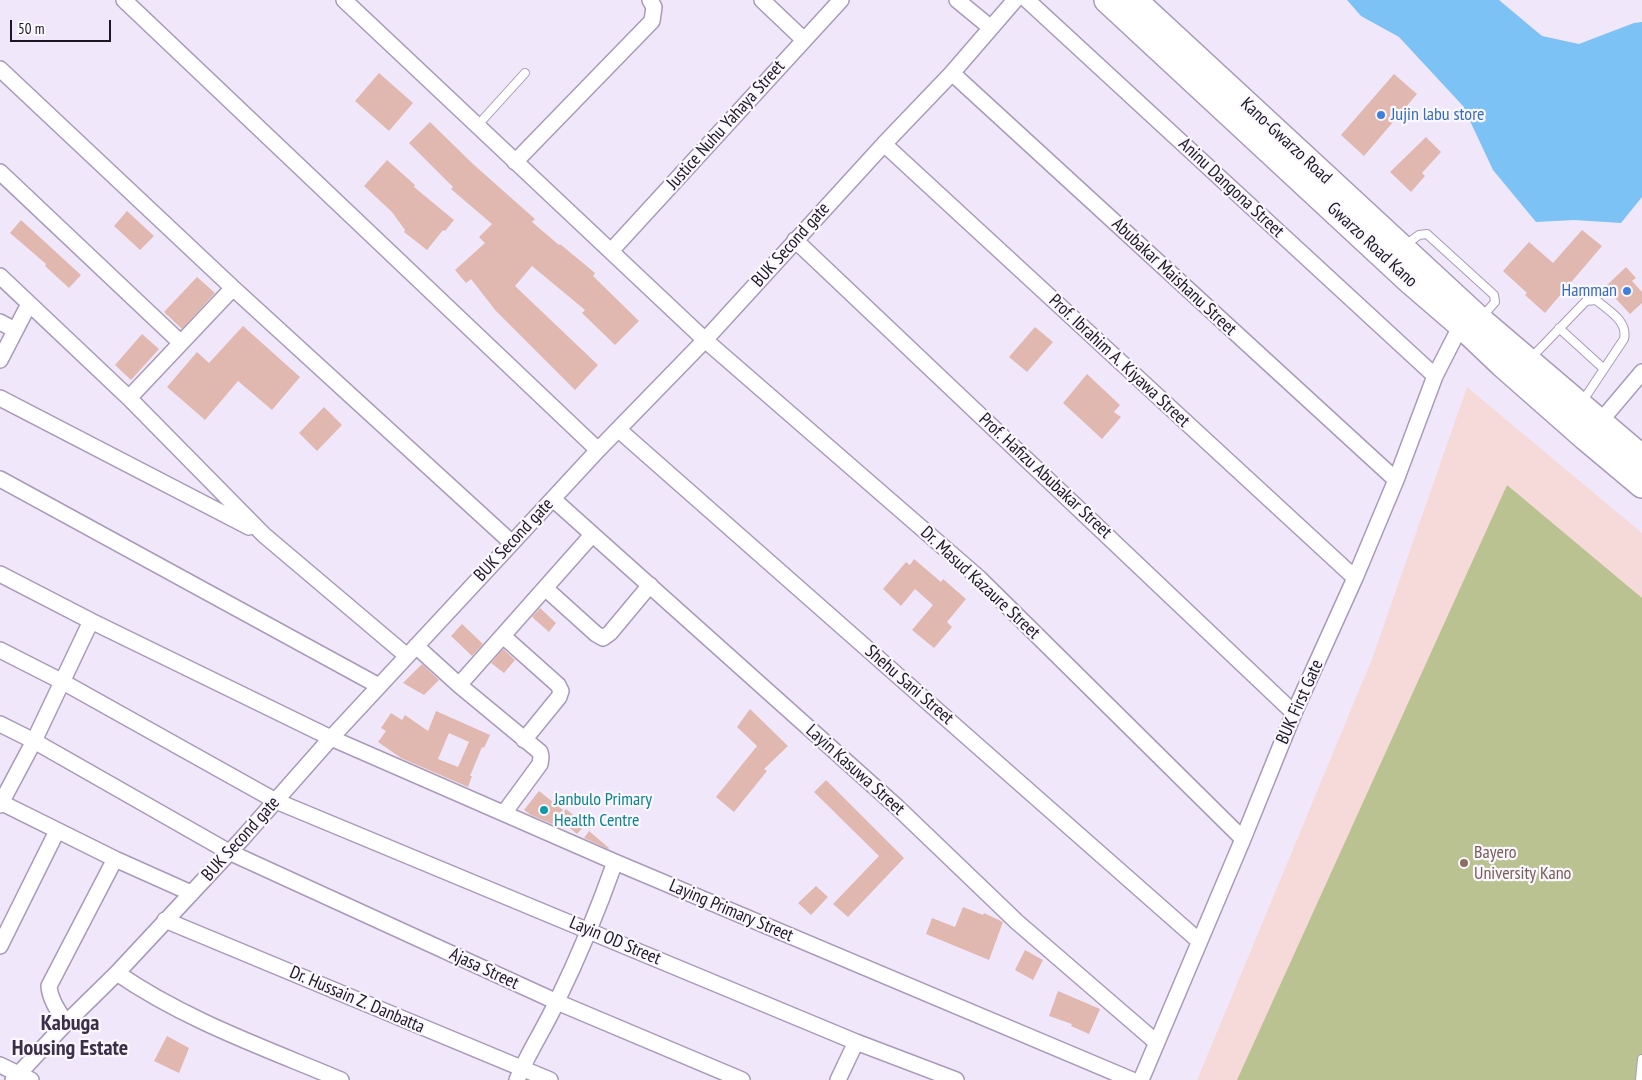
<!DOCTYPE html>
<html>
<head>
<meta charset="utf-8">
<style>
	body { margin:0 }
	#map { position:relative; width:1642px; height:1080px; overflow:hidden; background:#f1e7fb; font-family:"PT Sans Narrow",sans-serif }
	canvas { display:block }
	.scale { position:absolute; left:10px; top:20px; width:101px; height:22px; box-sizing:border-box; border:2px solid #1d1723; border-top:0; padding-left:6px; font-size:15px; line-height:18px; white-space:nowrap; color:#1d1723; -webkit-text-stroke:4px #faf7fe; paint-order:stroke }
</style>
</head>
<body>
<div id="map">
<canvas width="1642" height="1080"></canvas>
<div class="scale">50 m</div>
</div>
<script>
const context = document.querySelector('canvas').getContext('2d');
context.lineJoin = 'round';
function fill(path, color) { context.fillStyle = color; context.fill(path, 'evenodd'); }
function trace(path, color, width, dash) { context.strokeStyle = color; context.lineWidth = width; context.lineCap = dash ? 'butt' : 'round'; context.setLineDash(dash || []); context.stroke(path); }
function write(font, color, halo, rows, align = 'center') {
  context.font = font + ' "PT Sans Narrow",sans-serif'; context.lineWidth = 4.5; context.setLineDash([]); context.textBaseline = 'middle'; context.strokeStyle = halo; context.fillStyle = color; for (const [text, x, y, turn = 0] of rows) {
    context.save(); context.translate(x, y); context.rotate((+turn || 0) * Math.PI / 180); context.textAlign = isNaN(turn) ? turn : align; if (halo) context.strokeText(text, 0, 0); context.fillText(text, 0, 0); context.restore();
  }
}
fill(new Path2D(`
	M1467,387l175,146v547h-445l175,-421z`), '#f5dad9');
fill(new Path2D(`
	M1507,485l135,113v482h-405z`), '#bbc291');
fill(new Path2D(`
	M1347,0h152l43,36 37,8 55,-21 8,-1v175l-21,26 -47,-3 -38,2 -43,-52 -30,-64 -64,-69 -38,-21z`), '#7cc2f4');
fill(new Path2D(`
	M379,73l34,30 -24,28 -34,-30z
	M1394,74l23,20 -53,62 -23,-21z
	M430,122l43,42 62,55 -3,3 27,23 1,-1 35,29 -2,3 46,45 -24,24 -33,-32 3,-3 -53,-44 -17,20 83,79 -23,25 -79,-79 -25,-32 -5,4 -11,-13 30,-27 -6,-6 13,-13 -41,-35 2,-2 -44,-44z
	M1426,137l15,15 -19,21 3,3 -14,16 -21,-20z
	M387,160l28,25 -1,2 40,33 -9,11 -2,-1 -16,20 -23,-18 1,-2 -13,-18 -28,-26z
	M127,211l27,25 -14,14 -26,-24z
	M21,220l60,55 -12,13 -24,-22 1,-2 -36,-31z
	M1582,230l20,16 -57,67 -20,-18 2,-2 -24,-22 26,-29 24,21z
	M1626,267l10,11 -4,3 10,11v11l-12,11 -25,-27z
	M197,277l18,16 -33,36 -18,-17z
	M243,326l57,51 -28,33 -34,-29 -33,39 -38,-33 30,-35 12,11z
	M1035,327l18,15 -26,30 -18,-15z
	M142,334l17,15 -28,31 -16,-15z
	M1087,374l33,31 -6,7 7,5 -19,22 -39,-36z
	M324,407l18,18 -25,26 -18,-18z
	M914,559l27,23 2,-3 23,20 -19,23 5,5 -18,21 -22,-18 21,-25 -18,-16 -14,17 -18,-17 23,-27 4,3z
	M540,608l16,15 -7,9 -17,-15z
	M462,624l21,20 -11,12 -21,-20z
	M503,649l12,11 -11,13 -13,-10z
	M422,664l17,16 -15,15 -21,-12z
	M750,709l38,37 -24,23 3,2 -33,41 -18,-15 41,-51 -20,-19z
	M436,711l54,24 -6,13 -2,-1 -12,29h2l-4,11 -67,-29 -23,-16 8,-11 -5,-3 10,-15 11,7 3,-5 23,16zM449,733l20,9 -11,25 -20,-8z
	M826,780l78,78 -56,59 -15,-13 46,-48 -65,-64z
	M539,791l24,19 -11,14 -21,-9 -7,-5z
	M566,809l19,16 -8,9 -18,-15z
	M589,831l20,17 -1,1 -24,-11z
	M816,886l12,11 -17,18 -13,-12z
	M963,907l20,8 1,-2 19,9 -14,38 -63,-26 6,-16 23,9z
	M1025,950l18,10 -10,20 -18,-10z
	M1058,991l42,18 -11,25 -18,-8 1,-2 -23,-8z
	M167,1036l22,12 -10,25 -25,-12z`), '#e0b8b0');
const lane = new Path2D(`
	M477,126l48,-53
	M1405,245l14,-10 8,-1 67,61 1,7 -13,15
	M1559,328l45,41
	M1531,358l55,-57 10,-1c13,11 32,21 28,39l-42,63
	M1640,1080l2,-21`);
const street = new Path2D(`
	M124,0l474,450
	M344,0l361,340 274,238 264,261
	M762,0l42,40
	M957,0l34,28
	M1027,0l408,376
	M0,69l233,219 279,255
	M952,73l444,407
	M884,144l471,434
	M515,162l137,-141 2,-14 -4,-7
	M0,172l181,171
	M795,240l499,473
	M611,251l230,-251
	M0,276l129,122 135,137 143,121
	M0,322l15,8
	M0,360l29,-56
	M0,398l249,129
	M129,398l104,-110
	M1599,423l43,-51
	M619,430l580,511
	M0,479l379,207
	M553,499l343,307 121,116 139,120
	M0,574l91,47 240,117 284,124 517,218
	M545,588l51,46 7,4 7,-5 40,-48
	M503,636l55,49 3,6 -2,6 -35,43
	M416,646l43,39 81,67 1,5 -1,7 -36,49
	M0,650l63,32 213,119 580,241 100,38
	M459,685l133,-150
	M0,724l34,17 195,111 328,150 185,78
	M0,802l115,57 76,34
	M0,805l34,-64 57,-120
	M165,920l385,160
	M0,946l57,-115
	M117,973c68,47 148,75 224,107
	M66,1023c-7,-11 -16,-23 -17,-37l66,-127
	M0,1065l31,15
	M13,1080l53,-57 51,-50 124,-133 90,-102 181,-195 86,-93 107,-110 179,-196 68,-71 63,-73
	M517,1080c11,-28 28,-52 40,-79 22,-45 41,-91 58,-139
	M838,1080l18,-38
	M1141,1080l102,-241 51,-126 61,-135 41,-98 39,-104 26,-51`);
const primary = new Path2D(`
	M1107,0l304,282 50,43 41,39 84,74 56,47
	M1134,0l346,320 162,138`);
trace(lane, '#a99ab9', 10);
trace(street, '#a99ab9', 18);
trace(primary, '#a99ab9', 28);
trace(lane, '#fff', 8);
trace(street, '#fff', 15);
trace(primary, '#fff', 25);
for (const [x, y, r, color] of [
	[1381,115,5,"#3f7fe0"],
	[1627,291,5,"#3f7fe0"],
	[544,810,5,"#0f9aa8"],
	[1464,863,5,"#8d6e63"]
]) { const dot = new Path2D(); dot.arc(x, y, r, 0, 2 * Math.PI); context.fillStyle = color; context.fill(dot); trace(dot, '#faf7fe', 2); }
write('18px', '#366cbe', '#faf7fe', [
	["Jujin labu store",1391,115],
	["Hamman",1617,291,"right"]
], 'left');
write('18px', '#1d1723', '#faf7fe', [
	["Justice Nuhu Yahaya Street",726,125,-48],
	["Kano-Gwarzo Road",1286,141,43],
	["Aninu Dangona Street",1231,188,43],
	["BUK Second gate",791,245,-48],
	["Gwarzo Road Kano",1372,245,43],
	["Abubakar Maishanu Street",1174,277,43],
	["Prof. Ibrahim A. Kiyawa Street",1119,361,43],
	["Prof. Hafizu Abubakar Street",1045,476,43],
	["BUK Second gate",514,540,-47],
	["Dr. Masud Kazaure Street",980,583,43],
	["Shehu Sani Street",909,685,41],
	["BUK First Gate",1300,702,-66],
	["Layin Kasuwa Street",855,770,42],
	["BUK Second gate",241,839,-48],
	["Laying Primary Street",731,911,23],
	["Layin OD Street",615,941,23],
	["Ajasa Street",484,969,25],
	["Dr. Hussain Z. Danbatta",357,1000,23]
]);
write('18px', '#0d838f', '#faf7fe', [
	["Janbulo Primary",554,800],
	["Health Centre",554,821]
], 'left');
write('18px', '#785e54', '#faf7fe', [
	["Bayero",1474,853],
	["University Kano",1474,874]
], 'left');
write('bold 22px', '#3c2f49', '#faf7fe', [
	["Kabuga",70,1024],
	["Housing Estate",70,1049]
]);
</script>
</body>
</html>
